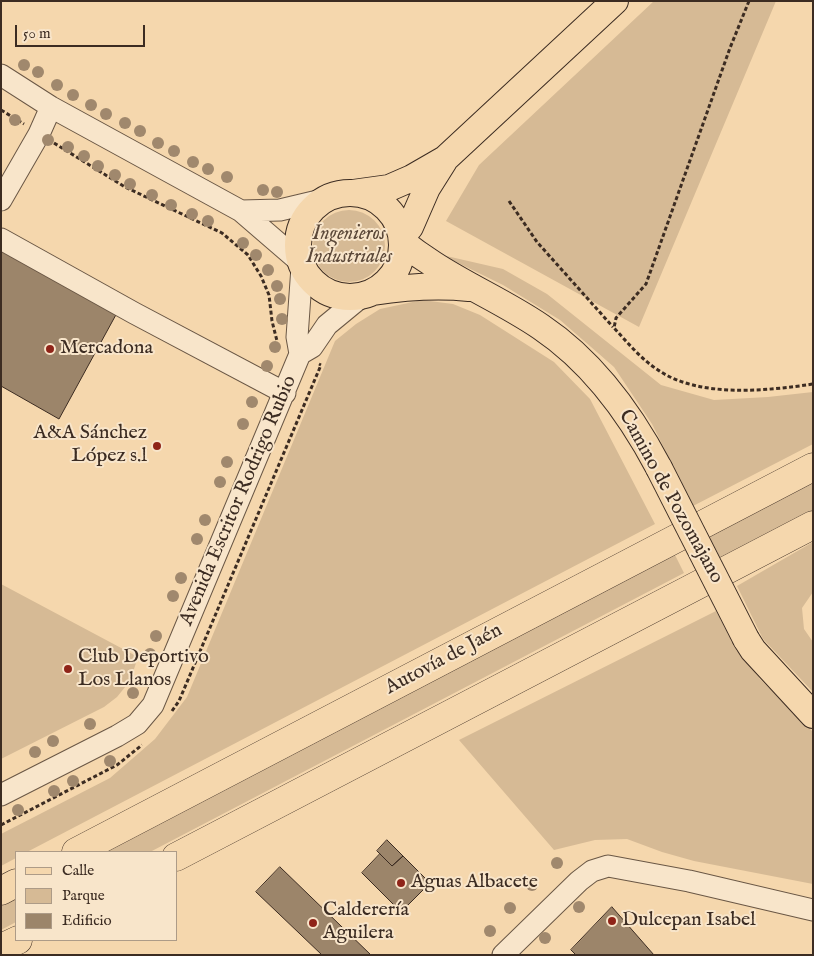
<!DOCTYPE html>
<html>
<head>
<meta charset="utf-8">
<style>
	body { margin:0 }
	#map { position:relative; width:814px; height:956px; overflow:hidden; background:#f5d7ad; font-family:"IM FELL English",serif }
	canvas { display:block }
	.frame { position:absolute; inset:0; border:2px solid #3c2c22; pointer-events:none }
	.legend { position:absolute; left:15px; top:851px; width:162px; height:90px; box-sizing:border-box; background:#f8e5ca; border:1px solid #ad9b87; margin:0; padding:6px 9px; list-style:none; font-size:15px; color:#3c2c22 }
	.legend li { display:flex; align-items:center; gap:10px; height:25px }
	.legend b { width:25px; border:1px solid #ad9b87 }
	.scale { position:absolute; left:15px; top:25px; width:130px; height:22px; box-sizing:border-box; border:2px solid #3c2c22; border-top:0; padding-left:6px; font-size:15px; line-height:18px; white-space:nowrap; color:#3c2c22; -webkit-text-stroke:4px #f8e5ca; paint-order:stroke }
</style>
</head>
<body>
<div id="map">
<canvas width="814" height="956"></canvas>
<div class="frame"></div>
<ul class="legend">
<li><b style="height:6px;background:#f5d7ad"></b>Calle</li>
<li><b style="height:14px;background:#d6ba95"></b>Parque</li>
<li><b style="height:14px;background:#9c856a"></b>Edificio</li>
</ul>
<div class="scale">50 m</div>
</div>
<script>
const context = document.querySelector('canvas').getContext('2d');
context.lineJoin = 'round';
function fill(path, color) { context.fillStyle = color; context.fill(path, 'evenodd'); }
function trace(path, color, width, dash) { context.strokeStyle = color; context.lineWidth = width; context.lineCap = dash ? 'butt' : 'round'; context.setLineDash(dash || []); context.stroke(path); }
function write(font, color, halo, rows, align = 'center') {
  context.font = font + ' "IM FELL English",serif'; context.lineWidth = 4; context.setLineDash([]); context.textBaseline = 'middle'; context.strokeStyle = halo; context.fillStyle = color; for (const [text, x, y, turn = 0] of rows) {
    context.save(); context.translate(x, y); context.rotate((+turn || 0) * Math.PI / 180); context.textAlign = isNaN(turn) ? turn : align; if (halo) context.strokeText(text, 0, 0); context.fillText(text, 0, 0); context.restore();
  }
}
fill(new Path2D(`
	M654,1h122l-137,326 -193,-106 33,-56z
	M313 246a36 36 0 1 1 72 0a36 36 0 1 1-72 0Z
	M442,255l61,14 44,25 114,91 53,15 54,-3 45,-5v52l-120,62 -41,-82 -38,-57 -54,-47 -57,-35z
	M422,300l31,4 27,11 74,47 36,37 65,125 -628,328h-11v6l-15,8v-32l109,-56 45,-39 32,-42 148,-356 21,-17 24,-15z
	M813,478v34l-95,50 -13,-27z
	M813,542v50l-11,16 2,21 9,13v50l-50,-53 -26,-53z
	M674,553l10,20 -534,279h-51z
	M1,584l137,73 -8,24 -13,16 -13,10 -103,52z
	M716,611l21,40 3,-1 20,29 53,53v152l-119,-23 -32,-9 -35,-13 -32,1 -41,10 -95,-110z
	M16,895v27l-15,8v-27z`), '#d6ba95');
const building = new Path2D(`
	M1,246l117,65 -59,108 -58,-33z
	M387,840l16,16 -11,10 -15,-15z
	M380,854l12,12 11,-10 27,27 -29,29 -39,-39z
	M280,867l91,88h-49l-66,-63z
	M612,907l42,48h-78l-5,-5z`);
fill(building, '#9c856a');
trace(building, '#3c2c22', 1);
const minor = new Path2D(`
	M1,75l50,32 190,104 58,50
	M1,200l38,-66 12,-27
	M241,211l39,-1 42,-10
	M1,239l133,74 151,80
	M300,354l12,-7 15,-22 34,-28
	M1,795l116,-59 20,-12 16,-19 147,-351 -3,-17 5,-70
	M503,955l76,-74 13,-10 16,-5 81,15 124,29`);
const major = new Path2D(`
	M298 245a52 52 0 1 1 104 0a52 52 0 1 1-104 0Z
	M353,193l36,-5 23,-10 33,-19 170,-158
	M402,236l8,-9 17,-39 17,-27
	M402,242c10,8 20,15 31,22 35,23 73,39 108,63 52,35 89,86 118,141
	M373,292c32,-5 64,-7 96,-4
	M746,639l7,11 60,65`);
const highway = new Path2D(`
	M76,852l737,-385
	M176,857l637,-332
	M1,891l15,-8
	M1,948l17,-8`);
trace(minor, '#6a5745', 23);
trace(major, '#3c2c22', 28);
trace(highway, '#3c2c22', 29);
trace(new Path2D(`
	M749,1l-19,47 -84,236 -30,34 -2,10c14,15 27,31 44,42 41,28 108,21 155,14
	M1,110l23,14
	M54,143l71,44 97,46 26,22 13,21 8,19 3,26 5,20
	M509,201l28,41 76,85
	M172,711l7,-10 142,-336 -2,-1
	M1,825l116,-60 25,-20`), '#3c2c22', 3, [4, 2.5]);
trace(minor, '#f8e5ca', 21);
trace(major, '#f5d7ad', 26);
trace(highway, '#f5d7ad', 28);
const majorBridge = new Path2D(`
	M659,468l87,171`);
trace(majorBridge, '#3c2c22', 28, []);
trace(majorBridge, '#f5d7ad', 26);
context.fillStyle = '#a0886d';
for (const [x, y] of [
	[24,65],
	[38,72],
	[57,85],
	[73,95],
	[91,105],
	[106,114],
	[15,120],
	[125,123],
	[140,131],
	[48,140],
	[158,143],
	[68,147],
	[174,151],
	[84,156],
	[193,162],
	[98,166],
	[208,169],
	[115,175],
	[227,177],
	[130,184],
	[263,190],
	[277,192],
	[152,195],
	[171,205],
	[192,214],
	[208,221],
	[243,243],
	[256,255],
	[268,270],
	[277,286],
	[280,299],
	[282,319],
	[275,347],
	[267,366],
	[252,402],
	[243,424],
	[227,462],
	[220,482],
	[205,520],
	[197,539],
	[181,578],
	[173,596],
	[156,636],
	[150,654],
	[133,693],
	[90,724],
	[53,741],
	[35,752],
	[110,761],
	[73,781],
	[54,791],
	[18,810],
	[557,863],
	[532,885],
	[579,907],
	[510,908],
	[490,931],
	[545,938]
]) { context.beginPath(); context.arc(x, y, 6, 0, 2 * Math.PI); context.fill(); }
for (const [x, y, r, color] of [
	[50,349,5,"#8f2418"],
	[157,446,5,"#8f2418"],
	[68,669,5,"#8f2418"],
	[401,883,5,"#8f2418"],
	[612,921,5,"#8f2418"],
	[313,923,5,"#8f2418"]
]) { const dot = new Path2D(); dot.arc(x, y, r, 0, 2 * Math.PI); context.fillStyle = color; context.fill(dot); trace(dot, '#f8e5ca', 2); }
write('italic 20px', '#5b4839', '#f8e5ca', [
	["Ingenieros",349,235],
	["Industriales",349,258]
]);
write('20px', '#3c2c22', '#f8e5ca', [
	["Mercadona",60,349],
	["A&A Sánchez",147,434,"right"],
	["López s.l",147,457,"right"],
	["Club Deportivo",78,658],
	["Los Llanos",78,681],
	["Aguas Albacete",411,883],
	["Calderería",323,911],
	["Aguilera",323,934],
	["Dulcepan Isabel",622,921]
], 'left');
write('20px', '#3c2c22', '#f8e5ca', [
	["Camino de Pozomajano",670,497,61],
	["Avenida Escritor Rodrigo Rubio",239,501,-67],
	["Autovía de Jaén",444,660,-28]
]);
</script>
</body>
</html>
